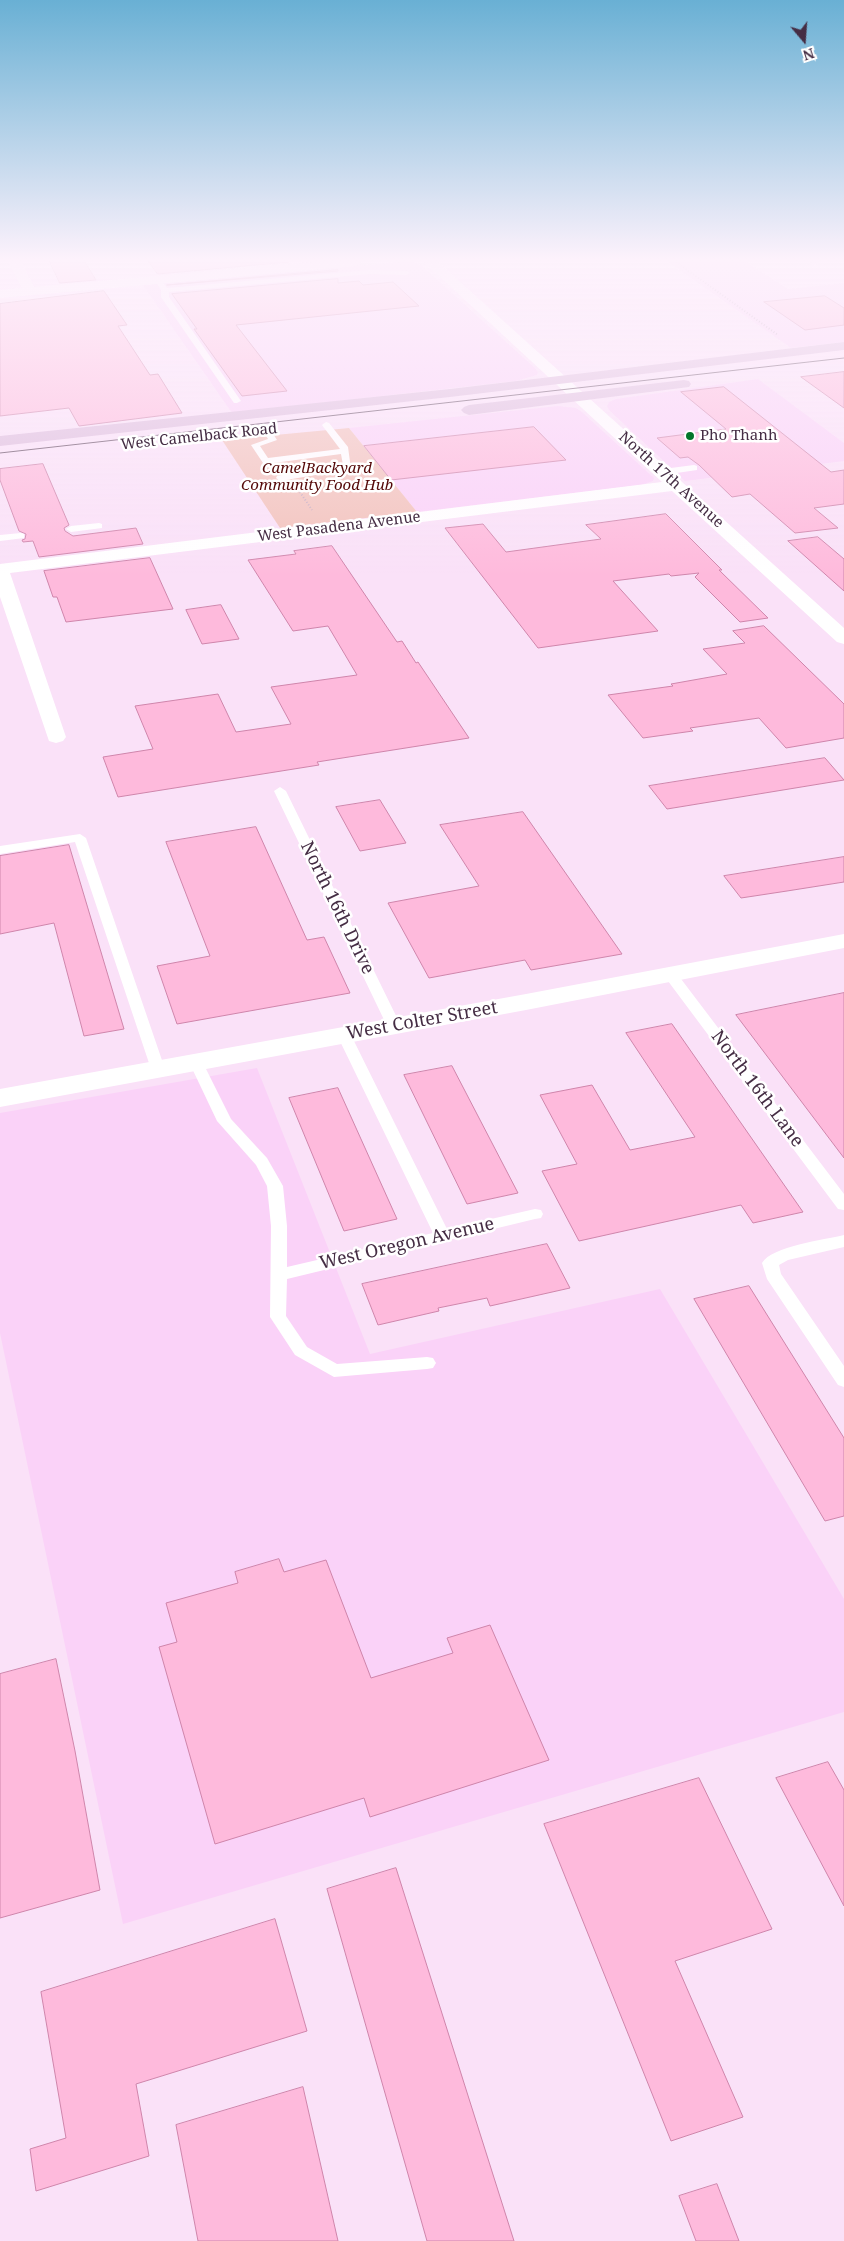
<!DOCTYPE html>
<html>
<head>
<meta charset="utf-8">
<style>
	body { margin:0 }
	#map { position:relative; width:844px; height:2241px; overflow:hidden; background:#fae1f8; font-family:"Noto Serif",serif }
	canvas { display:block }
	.north { position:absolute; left:779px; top:15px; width:50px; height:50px; -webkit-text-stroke:4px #fff; paint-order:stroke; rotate:162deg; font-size:14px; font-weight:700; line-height:20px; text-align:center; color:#452d44 }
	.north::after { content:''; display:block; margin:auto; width:18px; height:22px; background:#452d44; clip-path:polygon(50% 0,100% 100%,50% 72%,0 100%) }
</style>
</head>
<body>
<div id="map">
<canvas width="844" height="2241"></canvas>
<div class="north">N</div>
</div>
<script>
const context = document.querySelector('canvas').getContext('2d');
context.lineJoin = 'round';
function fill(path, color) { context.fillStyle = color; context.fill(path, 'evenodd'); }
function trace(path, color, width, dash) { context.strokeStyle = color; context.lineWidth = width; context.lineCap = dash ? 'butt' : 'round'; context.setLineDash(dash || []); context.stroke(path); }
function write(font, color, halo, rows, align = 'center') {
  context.font = font + ' "Noto Serif",serif'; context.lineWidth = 5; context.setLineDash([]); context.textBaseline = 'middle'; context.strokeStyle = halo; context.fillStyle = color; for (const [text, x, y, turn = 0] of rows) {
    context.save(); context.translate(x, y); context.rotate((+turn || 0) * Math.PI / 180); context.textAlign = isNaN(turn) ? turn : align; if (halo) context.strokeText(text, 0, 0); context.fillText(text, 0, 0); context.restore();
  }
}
fill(new Path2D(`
	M399,262h15l7,3 114,103 3,4 -1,3 -21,6 -284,32 -89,-128z
	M668,262h78l42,27 56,-6v59l-53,6z
	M758,379l86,64v18l-159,20 -76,-71 -2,-4 2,-4 7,-3z
	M558,406l18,2 6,4 72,66 -1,3 -12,4 -224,27 -68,-84z
	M257,1068l113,286 290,-65 184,310v113l-721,212 -123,-591v-220z`), '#fad2f8');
fill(new Path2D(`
	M349,428l68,84 -137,16 -58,-88z`), '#f2c2bb');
const building = new Path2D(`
	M50,262h35l11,18 -36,3z
	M149,262h140l-131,12z
	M338,270v1l-171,14z
	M338,279v4l21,-2 4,4 30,-3 26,24 -183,19 51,66 -45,5 -48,-67h3l-25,-35z
	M104,291l23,34 -9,1 32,49 8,-1 24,39 -103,13 -10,-18 -69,8v-112z
	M825,296l19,12v17l-39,5 -41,-28z
	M844,372v36l-43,-31z
	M724,387l107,85 13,-2v34l-30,4 24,20 -43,5 -45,-39 -18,3 -33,-32 -11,-8 -8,1 -23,-20 69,-9 -45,-37z
	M534,427l32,33 -175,20 -27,-34z
	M43,464l26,61 -5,3 1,3 8,5 63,-8 7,16 -104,13 -6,-16 -10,1 -1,-2 3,-1 1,-5 -7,-3 -19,-51v-11z
	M666,514l56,56h-3l49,48 -28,4 -45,-45 4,-4 -28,3 -2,-2 -56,7 45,50 -120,17 -93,-120 38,-4 23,28 95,-13 -15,-14z
	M818,537l26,22v32l-56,-50z
	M332,546l65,96 5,-1 14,22 2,-1 51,76 -152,24 2,3 -201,32 -15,-40 50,-8 -18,-43 83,-12 18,38 55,-8 -20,-37 86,-12 -29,-49 -35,5 -45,-71 48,-6 -2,-3z
	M150,558l23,51 -107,13 -9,-25h-4l-9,-26z
	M221,605l18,34 -37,5 -16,-34z
	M764,626l80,78v34l-58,10 -27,-30 -69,10 3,3 -50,7 -35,-43 65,-9 -2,-2 56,-10 -24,-25 42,-6 -12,-12z
	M825,758l19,22 -177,29 -18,-23z
	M380,800l26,43 -46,8 -24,-44z
	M523,812l99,142 -91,16 -6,-10 -96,18 -41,-75 91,-17 -39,-61z
	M256,827l51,113 17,-3 26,56 -173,31 -20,-58 53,-10 -44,-114z
	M69,845l55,184 -40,7 -30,-113 -54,11v-78z
	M844,857v25l-57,9 -46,7 -17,-22z
	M844,993v165l-108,-143z
	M672,1024l131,188 -50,11 -12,-18 -162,36 -37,-70 35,-7 -37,-69 52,-10 38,65 65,-13 -69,-104z
	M452,1066l66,127 -51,11 -63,-129z
	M338,1088l59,131 -53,12 -55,-133z
	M547,1244l23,44 -80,18 -3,-8 -49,10 1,3 -61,14 -16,-41z
	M749,1286l95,152v78l-19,5 -131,-222z
	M279,1559l5,13 42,-12 45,118 82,-25 -6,-15 43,-13 59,135 -179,57 -6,-19 -149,46 -56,-197 18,-5 -11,-39 72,-20 -3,-11z
	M56,1659l19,92 25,139 -100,28v-244z
	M828,1762l16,28v116l-68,-128z
	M699,1778l73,151 -97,32 68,156 -72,24 -127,-317z
	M396,1868l118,373h-87l-100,-352z
	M275,1919l32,112 -171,53 13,72 -113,35 -6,-42 36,-11 -25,-146z
	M303,2087l35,154h-140l-22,-116z
	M717,2184l22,57h-43l-17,-45z`);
fill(building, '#febadc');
trace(building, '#cf85ab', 1);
trace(new Path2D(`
	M676,262l102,73
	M300,492l12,18`), '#c2a9c0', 2, [1, 2]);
fill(new Path2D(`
	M809,262h8l1,2 -3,2z
	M370,270l37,1 3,2 -3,2 -37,-1 -201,18v5l72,104 -4,2h-3l-73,-106v-7l-5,-8 6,-1 5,7z
	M326,422l3,1 19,24 3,22 -71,12 -4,-3 1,-2 66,-11 -2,-11 -75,10 -3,-1 -12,-18 17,-6 -5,-8 4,-3 3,1 7,11 -17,6 8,12 72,-9 -18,-24z
	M694,465l3,1v4l-34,5 -4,-3 4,-3z
	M99,523l3,1v4l-31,4 -5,-3 5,-3z
	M21,533l3,1v4l-24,3v-6z
	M280,787l6,4 115,235 -2,3 -5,1 -7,-4 -113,-235z
	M80,834l6,4 79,231 -2,3h-10l-2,-3 -76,-227 -75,12v-8z
	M670,970l5,1 169,223v16l-6,-1 -173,-232 -2,-3 2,-3z
	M344,1031l7,4 96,194 88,-20 6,1 2,4 -2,4 -6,1 -248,60 -1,37 21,31 30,17 90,-7 6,1 3,5 -3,5 -6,1 -93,8 -39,-22 -25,-38 1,-91 -4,-40 -11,-21 -39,-44 -28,-59 2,-3h10l30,60 36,39 16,28 4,40v41l146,-34 -96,-198z
	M844,1235v12l-56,13 -9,5 2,9 63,92v21l-6,-2 -71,-106 -5,-16c10,-17 62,-23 82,-28z`), '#fff');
fill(new Path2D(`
	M9,262h12l13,25 278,-25h50l-6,4 -356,32v-8l22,-2z
	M424,262h14l406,366v16l-7,-2 -165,-151 -662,82 56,164 -3,4 -7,2 -7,-2 -49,-144v-33l662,-82z`), '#fff');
fill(new Path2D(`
	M844,934v14l-318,62 -526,97v-18l526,-95z`), '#fff');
fill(new Path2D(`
	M844,342v8l-394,47 -450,49v-10l450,-47z
	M684,380l5,1 2,3 -2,3 -220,28 -5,-2 -3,-3 3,-3 5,-2z`), '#ddbcdd');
trace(new Path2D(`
	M0,453l844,-95`), '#664d64', 1);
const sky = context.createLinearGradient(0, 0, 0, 576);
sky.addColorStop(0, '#69b0d4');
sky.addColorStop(0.45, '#fdf2fc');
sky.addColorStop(1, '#fdf2fc00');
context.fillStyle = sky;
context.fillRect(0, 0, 844, 576);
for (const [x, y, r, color] of [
	[690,436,5,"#03762b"]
]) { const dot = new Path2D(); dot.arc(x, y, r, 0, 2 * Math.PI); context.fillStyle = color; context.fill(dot); trace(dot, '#fff', 2); }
write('15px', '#452d44', '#fff', [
	["Pho Thanh",700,436]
], 'left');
write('15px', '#452d44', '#fff', [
	["West Camelback Road",199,437,-6],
	["North 17th Avenue",671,480,42],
	["West Pasadena Avenue",339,527,-7]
]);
write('italic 15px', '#540808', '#fff', [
	["CamelBackyard",317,469],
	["Community Food Hub",317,486]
]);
write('18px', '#452d44', '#fff', [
	["North 16th Drive",337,908,64],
	["West Colter Street",422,1021,-10],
	["North 16th Lane",757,1089,53],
	["West Oregon Avenue",407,1244,-13]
]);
</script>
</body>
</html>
